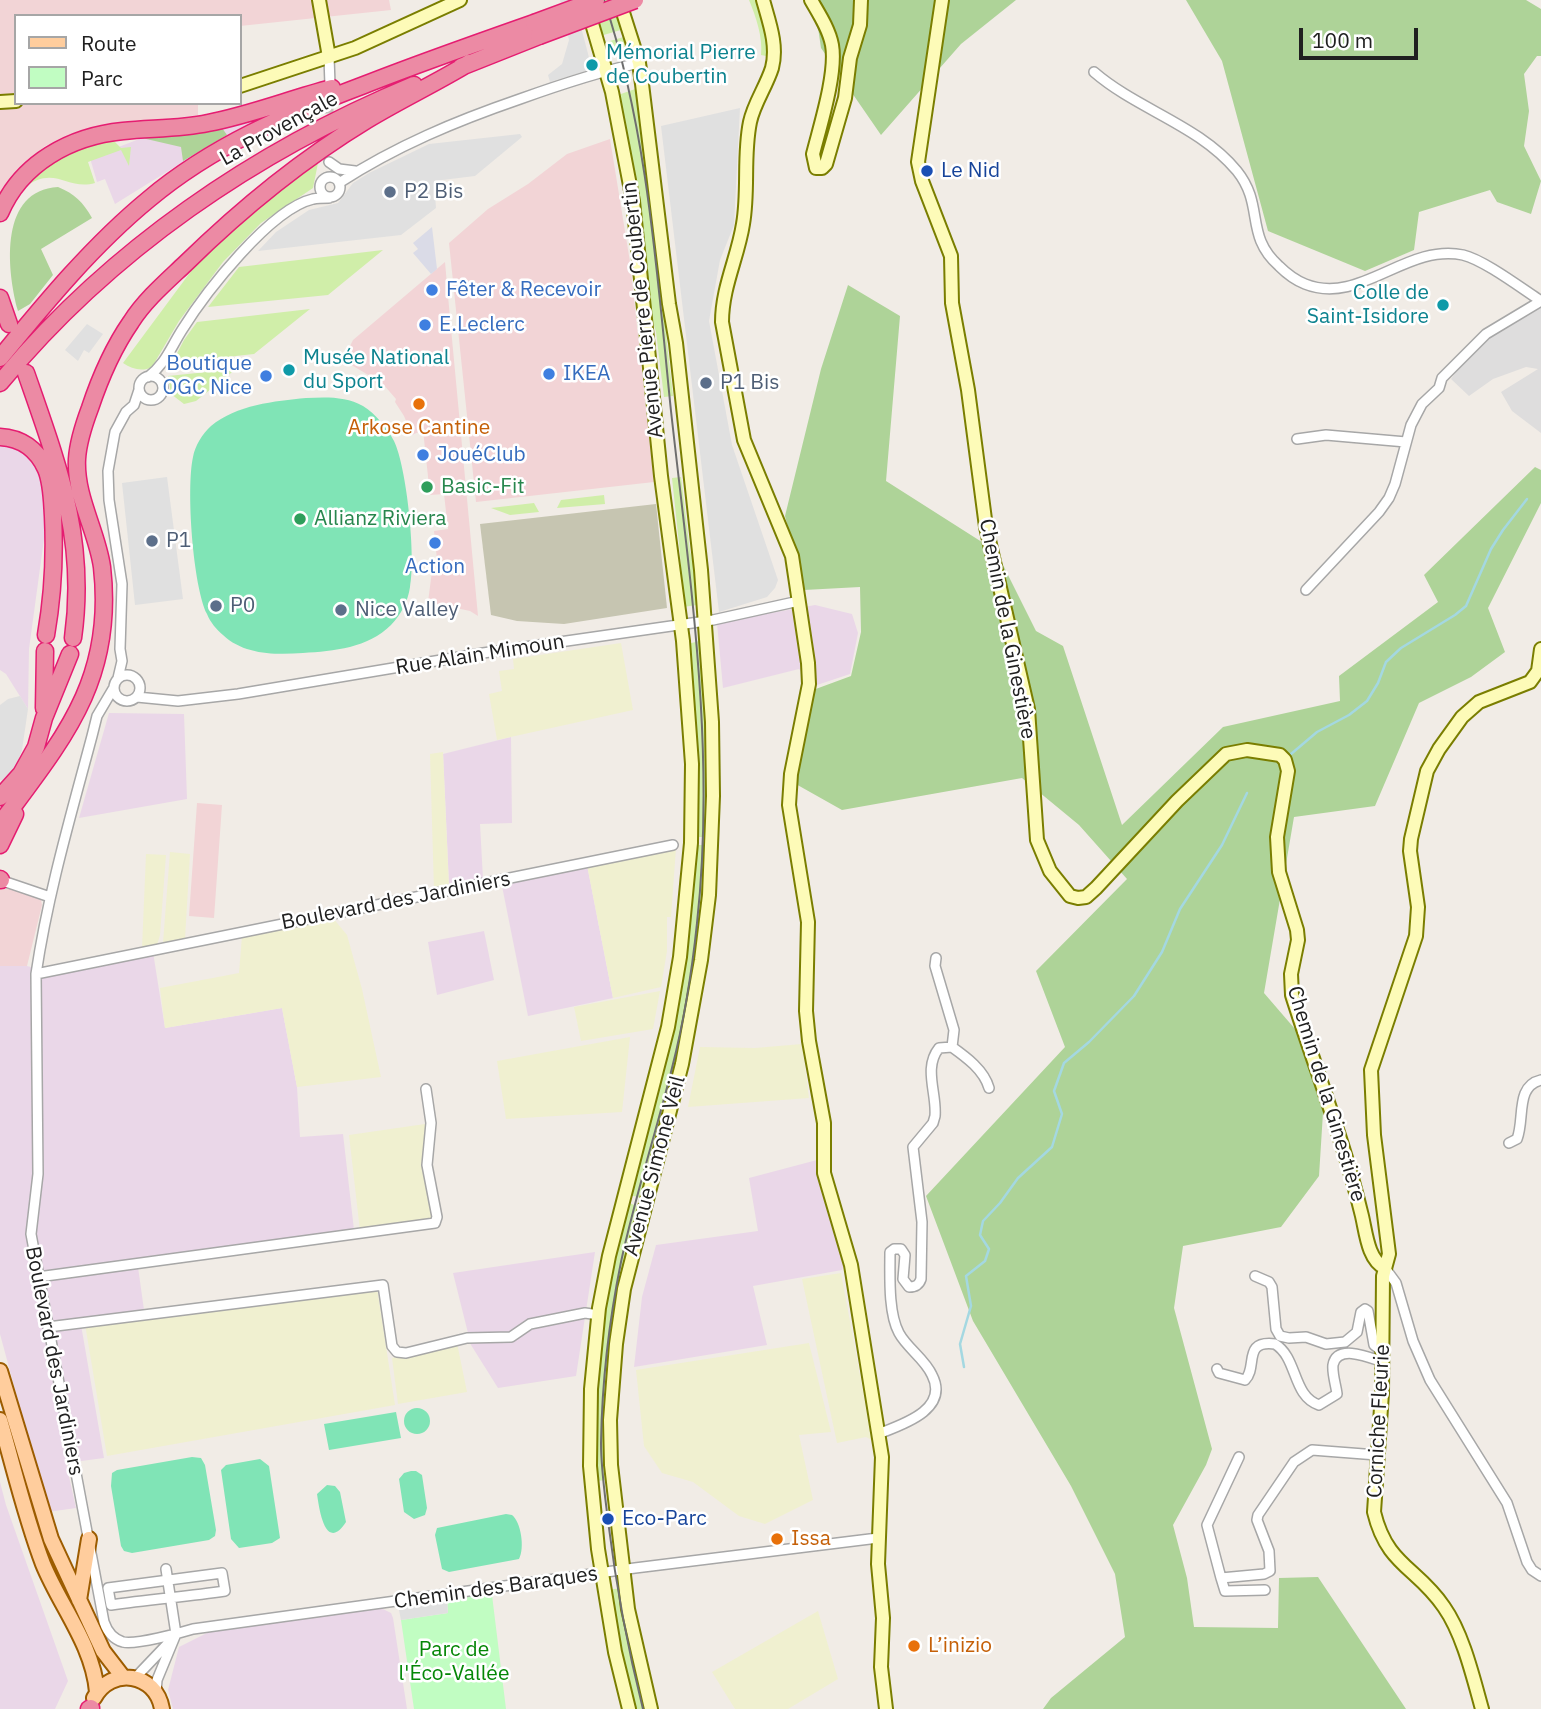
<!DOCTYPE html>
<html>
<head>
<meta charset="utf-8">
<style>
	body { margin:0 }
	#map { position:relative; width:1541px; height:1709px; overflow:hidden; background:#f1ece6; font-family:"IBM Plex Sans",sans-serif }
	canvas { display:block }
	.legend { position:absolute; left:14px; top:14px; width:228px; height:91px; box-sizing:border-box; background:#fff; border:2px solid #a6a6a6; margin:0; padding:9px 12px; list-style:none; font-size:21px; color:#202020 }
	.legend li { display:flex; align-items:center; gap:14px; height:35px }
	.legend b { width:35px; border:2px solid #a6a6a6 }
	.scale { position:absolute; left:1299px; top:28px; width:119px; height:32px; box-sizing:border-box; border:4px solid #202020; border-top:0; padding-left:9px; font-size:21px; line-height:24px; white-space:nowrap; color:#202020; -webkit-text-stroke:5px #fff; paint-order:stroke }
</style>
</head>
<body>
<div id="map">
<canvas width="1541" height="1709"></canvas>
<ul class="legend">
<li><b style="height:9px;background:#ffcd9d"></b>Route</li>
<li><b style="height:19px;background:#c1fdc2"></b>Parc</li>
</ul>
<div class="scale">100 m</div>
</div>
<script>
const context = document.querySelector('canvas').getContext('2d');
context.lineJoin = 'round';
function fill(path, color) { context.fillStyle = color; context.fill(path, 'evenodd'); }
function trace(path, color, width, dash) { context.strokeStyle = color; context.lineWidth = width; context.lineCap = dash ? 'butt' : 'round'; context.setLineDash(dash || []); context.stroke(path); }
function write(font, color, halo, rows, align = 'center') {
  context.font = font + ' "IBM Plex Sans",sans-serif'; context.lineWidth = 5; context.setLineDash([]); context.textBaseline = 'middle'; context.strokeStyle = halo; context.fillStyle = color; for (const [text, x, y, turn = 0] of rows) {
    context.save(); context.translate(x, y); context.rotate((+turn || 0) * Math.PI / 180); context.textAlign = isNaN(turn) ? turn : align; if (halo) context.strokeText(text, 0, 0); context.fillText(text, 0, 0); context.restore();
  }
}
fill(new Path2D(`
	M1541,301v132l-29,-22 -11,-19 37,-23 -12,-2 -33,12 -24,17 -18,-17 35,-50z`), '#dedddd');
fill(new Path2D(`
	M0,0h389l2,10 -151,16v-10h-224v87h182v12l-90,12 -63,19 -38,36 -7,17z
	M610,139l20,123 24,220 -178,20 -27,-259 39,-34 40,-25 39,-30z
	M445,262l4,45 29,309 -8,-5 -42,-9 4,-31 6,-2 -4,-38 14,-2 -4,-35 -14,1 -7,-65 -11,5 -8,-19 -9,-14 1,-3 -13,-15 -4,3 -9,-11 -27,-16 10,-20z
	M197,803l25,2 -8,113 -25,-2z
	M0,884l41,16 1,5 -15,61h-27z`), '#f2d4d6');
fill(new Path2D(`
	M283,109l-25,10 -38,20 -105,65 -10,-25 -8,3 -7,-24 52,-20 5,-5z
	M0,443l25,8 14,17 8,34 -3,37 -15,110 -1,60 -22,-35 -6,-4z
	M815,605l37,9 6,19 -8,41 -36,12 -15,-17 -76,19 -6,-65z
	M109,713l75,1 3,85 -108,19z
	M511,737l1,86 -32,1 3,55 -34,6 -6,-131z
	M587,865l26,133 -85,18 -26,-130z
	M484,931l10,49 -57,15 -9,-53z
	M153,952l12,76 117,-20 15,79 3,50 43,-3 11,96 -217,30 7,50 -64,9 24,139 -38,5 10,45 -28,4 -48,-178v-368h27l24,6z
	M817,1160l29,97 -4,13 -89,16 14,59 -133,22 8,-70 14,-52 102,-14 -9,-53z
	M595,1252l-19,124 -78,12 -27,-43 -18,-72z
	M0,1482l6,23 62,176 -13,28h-55z
	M381,1608l10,5 2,5 14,91h-234l-5,-19 11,-43 32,-16z`), '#ead7e8');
fill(new Path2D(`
	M656,504l11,104 -103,16 -47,-3 -26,-6 -11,-91z`), '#c6c5b1');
fill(new Path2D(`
	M621,643l12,67 -136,30 -8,-46 13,-3 -3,-20 15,-2 -1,-10z
	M443,752l6,135 -15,4 -4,-137z
	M676,848l-5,69h-4v34l-6,36 -48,11 -26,-133z
	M170,852l20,2 -5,85 -22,4z
	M146,854l20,1 -6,80 -3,10 -15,3z
	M333,918l14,17 15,54 19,88 -84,10 -15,-79 -117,20 -5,-40 79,-15 3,-37z
	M660,991l-7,38 -72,12 -7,-34z
	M630,1037l-8,75 -116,7 -9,-58z
	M802,1044l7,54 -121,9 12,-60 55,1z
	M425,1124l8,95 -73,12 -11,-96z
	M841,1273l31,167 -6,-3 -29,6 -35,-164z
	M377,1288l18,117 -288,51 -22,-132z
	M457,1343l10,49 -69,12 -6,-46z
	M809,1343l22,89 -32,3 14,65 -48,24 -26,-8 -46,-34 -31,-9 -18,-27 -8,-76z
	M818,1611l20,68 -50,30h-53l-23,-37z`), '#f0f0d0');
fill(new Path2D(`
	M589,0h24l8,30 -21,6z
	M749,0h10l12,57 -10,-2c2,-18 -5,-38 -12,-55z
	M627,36l4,15 -24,6 -4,-14z
	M638,88l35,308 -9,1 -8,-65 -9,-30 -1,-37 -7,-64 -21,-106z
	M111,138l10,10 10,-1 -2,19 -8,-16 -33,12 7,21c-29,8 -40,-20 -73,6l2,-7 38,-28z
	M319,158l-6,30 -52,35 -38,39 -44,59 -27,46c-10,5 -20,2 -29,-4l83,-112 36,-35z
	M383,250l-55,45 -120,12 31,-40z
	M310,309l-56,45 -82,9 12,-23 13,-18z
	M236,369l-40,32 -12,3 -13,-10 -3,-18z
	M681,477l9,74 8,30 -1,24 -14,2 -3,-54 -8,-75z
	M604,495l1,9 -48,4 4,-8z
	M534,503l5,9 -29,3 -19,-7z
	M699,641l2,1 7,81 -1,114h-10l-9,-193z
	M697,845h9l-4,78 -24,140 -37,135 -11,-3z
	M629,1203l11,4 -14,53 -19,220 -11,1c-6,-94 6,-188 33,-278z
	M621,1588l26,121h-14l-26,-119z`), '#d0eea9');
fill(new Path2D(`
	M814,0h202l-55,44 -80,91 -60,-87z
	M1186,0h340l15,9v47h-4l-13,18 5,37 -5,35 17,35 -10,33 -34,-12 -7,-12 -71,22 -5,38 -49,21 -97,-40 -46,-170z
	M220,125l7,10 -44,26 -2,-14 -39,-9 5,-5z
	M58,187c17,7 25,15 34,31l-51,31 12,26 -23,29 -12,7c-12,-44 -18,-121 40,-124z
	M848,285l52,31 -14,165 110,70 40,80 27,15 59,179 101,-98 117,-26 -1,-25 99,-74 -14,-27 111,-108 6,3v33l-53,105 17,44 -34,25 -52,26 -44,103 -81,11 -30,176 62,72 -7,111 -38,51 -98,19 -9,62 38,141 -6,16 -33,60 14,53 7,49 84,1 1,-50 39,-1 88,132h-363l8,-11 74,-61 -10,-63 -44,-88 -98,-165 -47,-125 139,-149 -29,-76 91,-92 -48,-54 -57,-47 -180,32 -48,-27 19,-93 38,-14 10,-44 -1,-45 -56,3 -19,-74 36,-147z`), '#aed398');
fill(new Path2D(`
	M492,1595l14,114h-92l-13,-89 47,-7 -1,-14z`), '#c1fdc2');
fill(new Path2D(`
	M306,398c19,-1 40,-2 57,8 13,8 24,22 31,35 13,27 22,117 16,146 -2,14 -9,28 -19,38 -23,23 -57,26 -88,28 -27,2 -59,2 -80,-18 -6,-5 -13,-13 -16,-21 -14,-28 -21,-125 -14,-157 2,-11 9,-23 18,-31 25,-21 64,-25 95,-28z
	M404 1421a13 13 0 1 1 26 0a13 13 0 1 1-26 0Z
	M396,1412l5,26 -72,12 -5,-26z
	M192,1457l9,1 4,7 11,65 -1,6 -6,4 -77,13 -8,-2 -3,-5 -10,-60 1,-13 5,-3z
	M260,1459l9,7 11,72 -8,5 -33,5 -8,-9 -10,-69 5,-5z
	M411,1471h5l6,4 5,33 -2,7 -11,4 -10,-7 -5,-33 5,-6z
	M327,1485l8,1 5,6 6,30c-21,32 -27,-15 -29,-28z
	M506,1514l6,1c9,7 13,33 7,44l-70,13 -7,-3 -7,-34 2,-7z`), '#80e4b6');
fill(new Path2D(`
	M560,0h14l18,69 -42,13 -2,-7 14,-11 7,-24z
	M740,108l-6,117 -14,35 -11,61 23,124 46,135 -3,8 -8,9 -48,15 -58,-486z
	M520,134l2,3 -47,39 -41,5 2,27 -35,27 -143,16 18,-19 33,-22 29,-7 15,-20 16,-10 60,-29z
	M87,324l16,10 -14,19 -5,-3 -6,11 -13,-11z
	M167,477l16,122 -48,6 -13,-122z
	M20,696l8,13 -6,41 -6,16 -12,15 -4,-1v-75l8,-6z
	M447,1599l1,14 -47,7 -3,-15z`), '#e0e0e0');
fill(new Path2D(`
	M432,227l5,42 -6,5 -18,-21 5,-4 -5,-6z`), '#dadbe7');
trace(new Path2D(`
	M1291,754l26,-22 32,-17 18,-14 11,-18 8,-21 15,-14 54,-33 11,-9 25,-57 12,-19 24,-31
	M964,1367l-4,-23 11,-38 -5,-30 19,-15 4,-12 -9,-14 3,-14 17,-18 18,-25 34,-31 10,-33 -8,-23 10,-28 25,-21 45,-46 28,-44 18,-43 42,-64 25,-52`), '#a4d8e1', 2.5);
trace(new Path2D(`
	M329,127v-32`), '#c7c3be', 9, [9, 4.5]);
const street = new Path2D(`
	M329,57l1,28
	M1094,72c44,38 105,53 143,99 28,35 7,64 42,95 7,7 16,14 26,18 55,22 101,-41 158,-29 21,5 58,33 78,46
	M329,162l10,7 16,2
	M320 187a10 10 0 1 1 20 0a10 10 0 1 1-20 0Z
	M339,183c57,-37 117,-62 181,-84 39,-14 78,-27 119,-36
	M139 388a12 12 0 1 1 24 0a12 12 0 1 1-24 0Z
	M148,377c18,-14 22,-28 34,-47 23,-37 88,-121 131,-131 5,-1 11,-1 16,-1
	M1297,439l29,-4 80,7
	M1306,590l73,-78 10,-14 6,-14 16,-59 11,-21 17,-16 3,-10 44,-44 55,-33
	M114 688a13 13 0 1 1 26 0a13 13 0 1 1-26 0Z
	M118,678l4,-17 -2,-12 2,-65 -13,-84 -1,-29 7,-39 11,-20 8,-7 5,-15
	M113,689l-16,27 -5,20c-21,79 -44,157 -56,238l2,200 -7,60 73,388c3,9 9,17 19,20 13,3 57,-9 70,-13l442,-61 243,-30
	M137,697l41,4 60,-7 245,-41 230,-33 86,-19
	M0,880l50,17
	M936,958l-1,8 19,64 -2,17
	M36,974l637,-129
	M1509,1143l8,-4c8,-20 -2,-53 24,-59
	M1385,1268l11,15 17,58 17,39 77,123 20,59 5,8 9,6
	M1255,1276l14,6 3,5 4,42 4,7 9,2 17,-1 20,7 19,-2 12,-10 4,-20 4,-3 3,2 6,34 9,7
	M38,1277l397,-54 2,-6 -10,-52 4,-42 -5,-34
	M48,1327l335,-42 9,61 5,6 9,1 61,-15 44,-1 19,-13 55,-11 14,2
	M1217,1369l2,4 26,7c13,-13 -3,-40 30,-36 23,14 17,52 44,61l18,-11c-1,-9 -5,-20 -4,-29 4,-22 38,-7 50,-3
	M878,1434c23,-9 72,-24 54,-59 -7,-16 -25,-27 -33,-42 -11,-20 -9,-58 -9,-81l4,-3h7l4,6 -2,24 6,8c7,0 10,-2 12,-8l1,-57 -9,-75 20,-24 2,-7c2,-23 -12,-48 4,-68l13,-1c14,10 32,23 37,41
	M1239,1457l-32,68 14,53 43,-4 6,-3 -1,-20 -12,-31 1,-5 36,-53 18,-12 65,5
	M222,1573l3,18c-39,6 -76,8 -114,14l-3,-17z
	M1221,1578l4,13 40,-1
	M135,1678l40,-42
	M156,1692l1,-12 19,-46 -10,-65`);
const secondary = new Path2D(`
	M319,0l10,57
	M619,0l20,63 3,21 27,220 7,39 25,227 11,152 1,74 -4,99 -8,65 -19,104 -58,225 -8,55 -6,76 1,45 17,144 23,100
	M763,0c6,22 15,45 9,68 -6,19 -18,35 -22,54 -7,34 -1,68 -7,102 -5,33 -21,63 -21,98l22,118 48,116 16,107 1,21 -18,90 -2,31 19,117 -2,89 3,30 15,82v50l27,92 31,192 -4,107 5,54 -2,49 5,42
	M811,0c8,14 18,29 21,45 5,28 -12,81 -19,109l3,14h6l4,-4 19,-66 5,-40 10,-33 1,-25
	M942,0l-24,162 4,19 29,75 1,47 16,87 18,137 42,182 9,131 13,31 20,25 8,2 8,-1 10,-9 81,-87 49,-47 21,-4 33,5 5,5 3,11 -11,66 2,35 18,58 1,10 -7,34 1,21c23,73 52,146 70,221 4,17 6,44 23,52
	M588,10l24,82 21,109 28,275 22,165 9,123 -1,79 -11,114 -12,70 -59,229 -10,52 -8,81 -1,77 8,83 17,103 14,57
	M240,86l115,-38 105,-48
	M0,102l16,-1
	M1482,1709c-9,-32 -19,-75 -38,-102 -27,-40 -57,-41 -70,-95l8,-119 1,-117 6,-22 -15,-119 -3,-65 45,-134 2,-29 -8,-56 1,-12 16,-68 12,-22 23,-32 17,-15 51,-20 8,-11 3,-22`);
const primary = new Path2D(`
	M0,1371l51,168 52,112 20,26
	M0,1420c14,48 25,97 43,144 17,42 50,81 54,128
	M79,1600l10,-61
	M94,1698c17,-32 62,-25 68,11`);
const highway = new Path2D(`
	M461,67l78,-31
	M0,213c21,-50 71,-77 123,-82 28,-3 57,-2 85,-8 42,-8 82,-24 124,-35
	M0,298l9,26
	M0,358c46,-56 93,-113 149,-159 63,-53 138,-85 215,-114 56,-22 113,-42 170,-62
	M26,373c32,92 61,166 47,265
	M0,383c110,-133 255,-232 414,-298
	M0,437c21,1 37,12 46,32 6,14 6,32 7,47 2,41 0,79 -7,119
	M44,708l1,-57
	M0,797l21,-23 15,-27 8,-29 26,-64
	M0,824c63,-85 115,-144 102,-257 -5,-36 -27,-70 -25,-108 1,-17 7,-35 13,-51 10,-30 23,-60 41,-86 14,-22 35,-40 54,-58 55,-54 116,-104 182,-144 33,-20 69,-37 102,-57
	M0,845l15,-31
	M0,879l1,1
	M89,1709l2,-1`);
trace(street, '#a7a7a7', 12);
trace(secondary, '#7a7e00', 16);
trace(primary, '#9c5c00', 18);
trace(highway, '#e51d71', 19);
trace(street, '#fff', 9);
trace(secondary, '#fdfbb8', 12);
trace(primary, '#ffcd9d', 14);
trace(highway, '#ec8aa4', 16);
trace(new Path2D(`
	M604,0c44,131 53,275 67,411 19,171 45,339 26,512 -5,48 -13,98 -25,145 -16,65 -37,128 -51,194 -12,59 -19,120 -20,181 0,26 4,52 7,78 8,64 19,125 35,188`), '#6e6e6e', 2);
const highwayBridge = new Path2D(`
	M534,23l62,-23
	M539,36l96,-36`);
trace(highwayBridge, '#e51d71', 19, []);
trace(highwayBridge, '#ec8aa4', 16);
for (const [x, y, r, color] of [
	[592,65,7,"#0f9aa8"],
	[927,171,7,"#1a4fb4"],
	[390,192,7,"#5c6f8a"],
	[432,290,7,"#3f7fe0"],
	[1443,305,7,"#0f9aa8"],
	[425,325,7,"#3f7fe0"],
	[289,370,7,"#0f9aa8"],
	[549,374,7,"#3f7fe0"],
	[266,376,7,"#3f7fe0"],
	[706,383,7,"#5c6f8a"],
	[419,404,7,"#e8710a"],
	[423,455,7,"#3f7fe0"],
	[427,487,7,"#2e9e5b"],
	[300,519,7,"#2e9e5b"],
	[152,541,7,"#5c6f8a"],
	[435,543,7,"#3f7fe0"],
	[216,606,7,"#5c6f8a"],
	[341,610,7,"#5c6f8a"],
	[608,1519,7,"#1a4fb4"],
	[777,1539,7,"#e8710a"],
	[914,1646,7,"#e8710a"]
]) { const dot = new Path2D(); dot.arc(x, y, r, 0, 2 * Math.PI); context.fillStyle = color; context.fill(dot); trace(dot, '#fff', 2.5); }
write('21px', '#0d838f', '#fff', [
	["Mémorial Pierre",606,53],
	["de Coubertin",606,77],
	["Colle de",1429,293,"right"],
	["Saint-Isidore",1429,317,"right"],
	["Musée National",303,358],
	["du Sport",303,382]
], 'left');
write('21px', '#202020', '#fff', [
	["La Provençale",279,129,-29],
	["Avenue Pierre de Coubertin",643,310,-96],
	["Chemin de la Ginestière",1007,629,79],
	["Rue Alain Mimoun",480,655,-9],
	["Boulevard des Jardiniers",396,901,-11],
	["Chemin de la Ginestière",1326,1094,73],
	["Avenue Simone Veil",655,1166,-75],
	["Boulevard des Jardiniers",54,1361,79],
	["Corniche Fleurie",1379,1421,-87],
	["Chemin des Baraques",496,1588,-8]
]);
write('21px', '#164399', '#fff', [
	["Le Nid",941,171],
	["Eco-Parc",622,1519]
], 'left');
write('21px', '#4e5e75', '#fff', [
	["P2 Bis",404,192],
	["P1 Bis",720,383],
	["P1",166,541],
	["P0",230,606],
	["Nice Valley",355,610]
], 'left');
write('21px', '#366cbe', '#fff', [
	["Fêter & Recevoir",446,290],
	["E.Leclerc",439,325],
	["Boutique",252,364,"right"],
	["OGC Nice",252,388,"right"],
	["IKEA",563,374],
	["JouéClub",437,455],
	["Action",435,567,"center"]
], 'left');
write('21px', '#c56008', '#fff', [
	["Arkose Cantine",419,428,"center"],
	["Issa",791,1539],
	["L’inizio",928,1646]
], 'left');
write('21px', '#27864d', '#fff', [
	["Basic-Fit",441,487],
	["Allianz Riviera",314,519]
], 'left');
write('21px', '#058706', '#fff', [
	["Parc de",454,1650],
	["l'Éco-Vallée",454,1674]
]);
</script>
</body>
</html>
